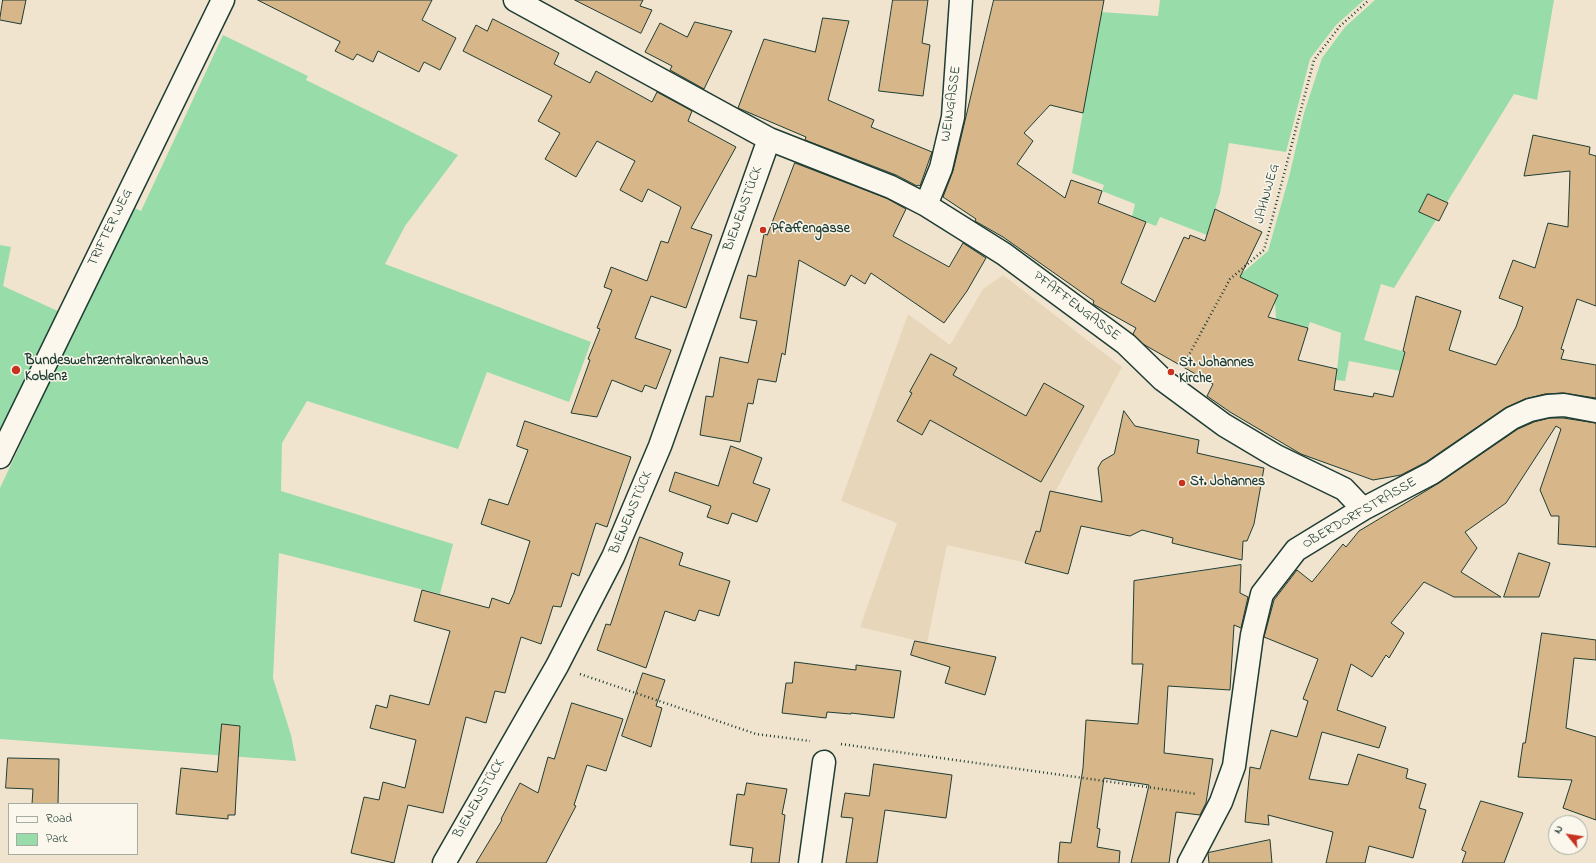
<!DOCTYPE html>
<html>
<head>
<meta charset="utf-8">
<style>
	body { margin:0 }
	#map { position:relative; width:1596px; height:863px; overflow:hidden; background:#f0e4cf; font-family:"Indie Flower",sans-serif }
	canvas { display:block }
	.legend { position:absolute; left:8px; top:803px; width:130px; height:52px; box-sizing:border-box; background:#fbf7ec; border:1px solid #a3ada2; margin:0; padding:5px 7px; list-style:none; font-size:12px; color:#1f3d34 }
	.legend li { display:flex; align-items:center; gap:8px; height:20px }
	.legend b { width:20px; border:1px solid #a3ada2 }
	.north { position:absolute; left:1548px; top:815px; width:40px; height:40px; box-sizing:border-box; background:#fbf7ec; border:1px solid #a3ada2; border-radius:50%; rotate:300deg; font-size:11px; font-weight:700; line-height:16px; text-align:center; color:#1f3d34 }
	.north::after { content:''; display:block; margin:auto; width:14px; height:18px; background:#c8321e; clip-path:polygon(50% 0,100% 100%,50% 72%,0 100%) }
</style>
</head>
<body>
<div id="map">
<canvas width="1596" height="863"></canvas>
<ul class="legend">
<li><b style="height:5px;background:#fbf7ec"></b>Road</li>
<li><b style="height:11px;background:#98dda9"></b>Park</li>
</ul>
<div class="north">N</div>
</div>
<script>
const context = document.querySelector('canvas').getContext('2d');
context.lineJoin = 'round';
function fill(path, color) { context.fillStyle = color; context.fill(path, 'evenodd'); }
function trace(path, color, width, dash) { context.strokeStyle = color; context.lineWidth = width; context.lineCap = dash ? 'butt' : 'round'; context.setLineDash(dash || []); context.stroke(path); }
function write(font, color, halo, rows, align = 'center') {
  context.font = font + ' "Indie Flower",sans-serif'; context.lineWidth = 3; context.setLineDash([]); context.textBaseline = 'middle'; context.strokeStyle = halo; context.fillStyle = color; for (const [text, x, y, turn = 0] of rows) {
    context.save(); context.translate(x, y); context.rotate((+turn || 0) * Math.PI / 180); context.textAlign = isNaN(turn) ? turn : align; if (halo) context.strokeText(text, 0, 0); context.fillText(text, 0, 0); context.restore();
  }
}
fill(new Path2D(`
	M1003,275l119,92 -78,146 -4,19h-5l-3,11 4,2 -5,19 -84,-19 -20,98 -67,-16 37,-104 -56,-22 67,-187 42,31 33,-56z`), '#e8d6ba');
fill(new Path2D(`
	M1160,0h204l-28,25 -26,34 -24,93 -57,-9 -9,50 -13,42 -47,-18 -4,9 -24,-9 3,-13 -33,-13 2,-6 -32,-12 29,-161 57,4z
	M1375,0h179l-17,100 -23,-6 -120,194 -13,-4 -17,56 41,12 -5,19 -51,-10 -4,20 -9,-1 5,-47 -31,-11 -2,6 -32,-9 -1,-18 3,-6 -19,-9 -26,-5 35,-30 21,-74 15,-64 18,-55 23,-31z
	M223,35l85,41 -2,4 152,75 -53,71 -20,38 206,78 -22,60 -82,-30 -29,77 -151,-48 -25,42 -1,48 172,53 -13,50 -161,-41 -6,125 18,57 5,26 -296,-22v-251l132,-281 9,4z
	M0,245l11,2 -8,39 57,26 -60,123z`), '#98dda9');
const building = new Path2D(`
	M3,0h23l-5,24 -21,-4z
	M258,0h174l-10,20 34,18 -16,32 -16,-8 -5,10 -41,-21 -5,11 -16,-8 -4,6 -18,-9 5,-9z
	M575,0h68l-3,6 12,4 -11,23z
	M893,0h35l-6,43 8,2 -7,51 -44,-5z
	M994,0h110l-21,113 -33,-8 -26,28 9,8 -16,23 48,34 6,-18 31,11 -4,12 48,19 -25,61 34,19 29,-65 5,2 1,-4 15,6 10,-32 47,23 -22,45 38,18 -10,22 40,11 -10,32 39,9 -3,21 39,7 1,-4 19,4 12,-45 -2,-1 13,-55 45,15 -12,39 47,15 20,-38 7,-20 -24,-9 14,-38 22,8 13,-45 20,4 2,-56 -46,5 9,-41 57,12 -1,7 7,2v150l-19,-7 -16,50 3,1 -3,9 35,6v33l-33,-5 -18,1 -20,5 -20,9 -79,54 -25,13 -28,5 -72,-26 -71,-42 -23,-16 6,-12 -70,-40 -10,-10 3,-6 -43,-24 1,-3 -91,-64 -28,-16 1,-2 -33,-22 10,-26z
	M823,18l26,3 -21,79 46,20 -3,7 61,25 -12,34 -2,-1 -1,1 -21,-11 -91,-35 1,-3 -68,-29 26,-69 51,13z
	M493,19l66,34 -5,11 36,19 6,-12 56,31 5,-10 35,19 -4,10 48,26 -45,81 21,7 -26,73 -35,-12 -16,42 36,12 -15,39 -11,-4 -3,7 -30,-12 -15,37 -26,-4 19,-53 -2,-1 12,-30 -3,-1 15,-38 -8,-3 7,-20 36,14 14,-40 7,2 13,-36 -33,-18 -6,13 -22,-12 15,-29 -38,-20 -21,36 -31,-18 15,-26 -22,-12 14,-25 -89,-45 13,-26 11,6z
	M695,22l37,9 -28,58 -34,-19 2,-4 -27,-14 15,-29 27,14z
	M795,163l91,35 20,11 -13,27 56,31 14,-24 23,15 -19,33 -23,32 -73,-50 -6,11 -14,-9 -6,11 -46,-26 -14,95 -3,-2 -6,29 -18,-3 -5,25 -5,-1 -8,39 -40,-7 6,-39 7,1 7,-40 28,6 9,-42 -17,-3 8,-43 8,2 8,-43 3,1z
	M1428,194l20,9 -9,18 -20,-9z
	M931,354l26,14 -4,7 73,41 18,-33 40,23 -43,76 -111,-62 -8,15 -25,-14 15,-28 -2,-1z
	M1124,411l11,15 64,14 -2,13 67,15 -10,56 -7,17h-4l-1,19 -70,-17 1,-5 -31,-8 -12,6 -49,-10 -13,48 -43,-11 11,-32 4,1 10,-41 52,11 -4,-34 4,-7 12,-7z
	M1550,418h13l33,5v124l-38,-3 1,-28h-8l-11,-26 21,-61 -5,-3 -50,77 -41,29 12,16 -16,24 40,25h-47l-30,-15 -33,41 13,10 -15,25 -3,-3 -14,22 -21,-13 -14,46 49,17 -7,21 -57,-16 -13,47 39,6 10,-31 50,15 -2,9 20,6 -7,24 7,2 -13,48 -44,-12 -4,17h-39l7,-31 -65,-17 1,10 -24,-3 5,-55 10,2 11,-39 26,7 11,-36 -5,-2 15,-40 -54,-22 10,-37 23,-30 15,12 31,-38 3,3 13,-16 80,-48 79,-54 16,-7z
	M525,421l106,36 -24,70 -11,-4 -17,53 -7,-3 -11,34 -8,-1 -12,38 -20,-7 -16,56 -10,-2 -9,32 -20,-6 -23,96 -35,-8 -14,58 -43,-10 13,-56 15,3 4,-18 22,6 11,-48 -46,-12 6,-23 11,3 3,-13 39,10 21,-74 -36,-10 8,-31 67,18 3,-10 17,6 5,-11 16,-52 -49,-17 8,-25 19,6 20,-55 -11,-4z
	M731,446l31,12 -9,25 17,6 -13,33 -25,-9 -4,11 -21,-7 4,-11 -42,-15 6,-19 43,14z
	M640,537l43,16 -4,12 51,16 -11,35 -20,-6 -4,11 -30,-10 -19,57 -49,-18 9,-26 4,1z
	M1519,553l31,10 -11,34h-35z
	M1241,565l-1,28 8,4 -7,31 -7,-3 -4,65 -62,-4 -4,67 49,6 -7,44 -6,12 -24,-3 -7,51h-38l18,-78 -45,-7 -7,50 3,1 -3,18 23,4 -1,12h-61l2,-21 11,1 12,-75 3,-48 52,4 5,-60h-11l2,-83z
	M1542,633l54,7v20l-22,-2 -8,70 30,9v83l-33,-12 9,-28 -54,-3 5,-34h2z
	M915,641l81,16 -11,38 -40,-12 5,-16 -39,-12z
	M795,662l61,8v-5l45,6 -7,47 -43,-5v1l-24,-2 -1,6 -44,-5 4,-30h6z
	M643,673l22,7 -9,26 6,2 -11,39 -29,-11z
	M572,703l51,16 -17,52 -19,-6 -13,40 2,1 -30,57h-70l26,-43 -1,-1 19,-36 18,10 10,-36 6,2z
	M222,724l18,2 -5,89h-7v4l-52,-5 5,-46 36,4z
	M8,758l51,1 -1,45h-26l1,-15 -27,-1z
	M874,764l78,11 -6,43 -61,-8 -8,53h-31l7,-45 -12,-1 4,-24 24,3z
	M747,783l40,6 -5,25 3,1 -6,48h-28l2,-15 -23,-3 7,-51 7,1z
	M1481,801l42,12 -19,50h-42l4,-11 -4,-2z
	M1270,840l2,23h-63l-1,-10z`);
fill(building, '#d7b78a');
trace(building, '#1f3d34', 1);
const minor = new Path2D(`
	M515,0l254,139 122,48 35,18 78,49 122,90 37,36 61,45 52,31 68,33 19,20
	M926,205l15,-37 12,-51 8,-117
	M0,457l223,-457
	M444,863l113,-197 56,-109 47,-111 109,-307
	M810,863l14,-101
	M1189,863l32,-61 13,-36 18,-131 10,-41 34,-44 67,-41 69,-36 80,-55 18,-8 18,-4 16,-1 32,6`);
trace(minor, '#1f3d34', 25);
trace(new Path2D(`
	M1184,364l46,-85 34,-29 50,-190 26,-34 29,-26
	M580,674l176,60 54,7
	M841,744l356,50`), '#1f3d34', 2.5, [1, 3]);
trace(minor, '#fbf7ec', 22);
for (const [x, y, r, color] of [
	[763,230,4,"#c8321e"],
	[16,370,5,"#c8321e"],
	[1171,372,4,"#c8321e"],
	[1182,483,4,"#c8321e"]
]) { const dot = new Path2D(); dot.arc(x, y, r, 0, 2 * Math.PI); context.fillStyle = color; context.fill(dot); trace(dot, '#fbf7ec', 1.5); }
write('14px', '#1f3d34', '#fbf7ec', [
	["WEINGASSE",952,104,-82],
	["JAHNWEG",1268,194,-75],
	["BIENENSTÜCK",744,209,-70],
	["TRIFTER WEG",111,228,-64],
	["PFAFFENGASSE",1076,307,37],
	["BIENENSTÜCK",632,513,-67],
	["OBERDORFSTRASSE",1360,514,-30],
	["BIENENSTÜCK",480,799,-60]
]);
write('bold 14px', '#1f3d34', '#fbf7ec', [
	["Pfaffengasse",771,230],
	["Bundeswehrzentralkrankenhaus",25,362],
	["Koblenz",25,378],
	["St. Johannes",1179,364],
	["Kirche",1179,380],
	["St. Johannes",1190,483]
], 'left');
</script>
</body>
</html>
